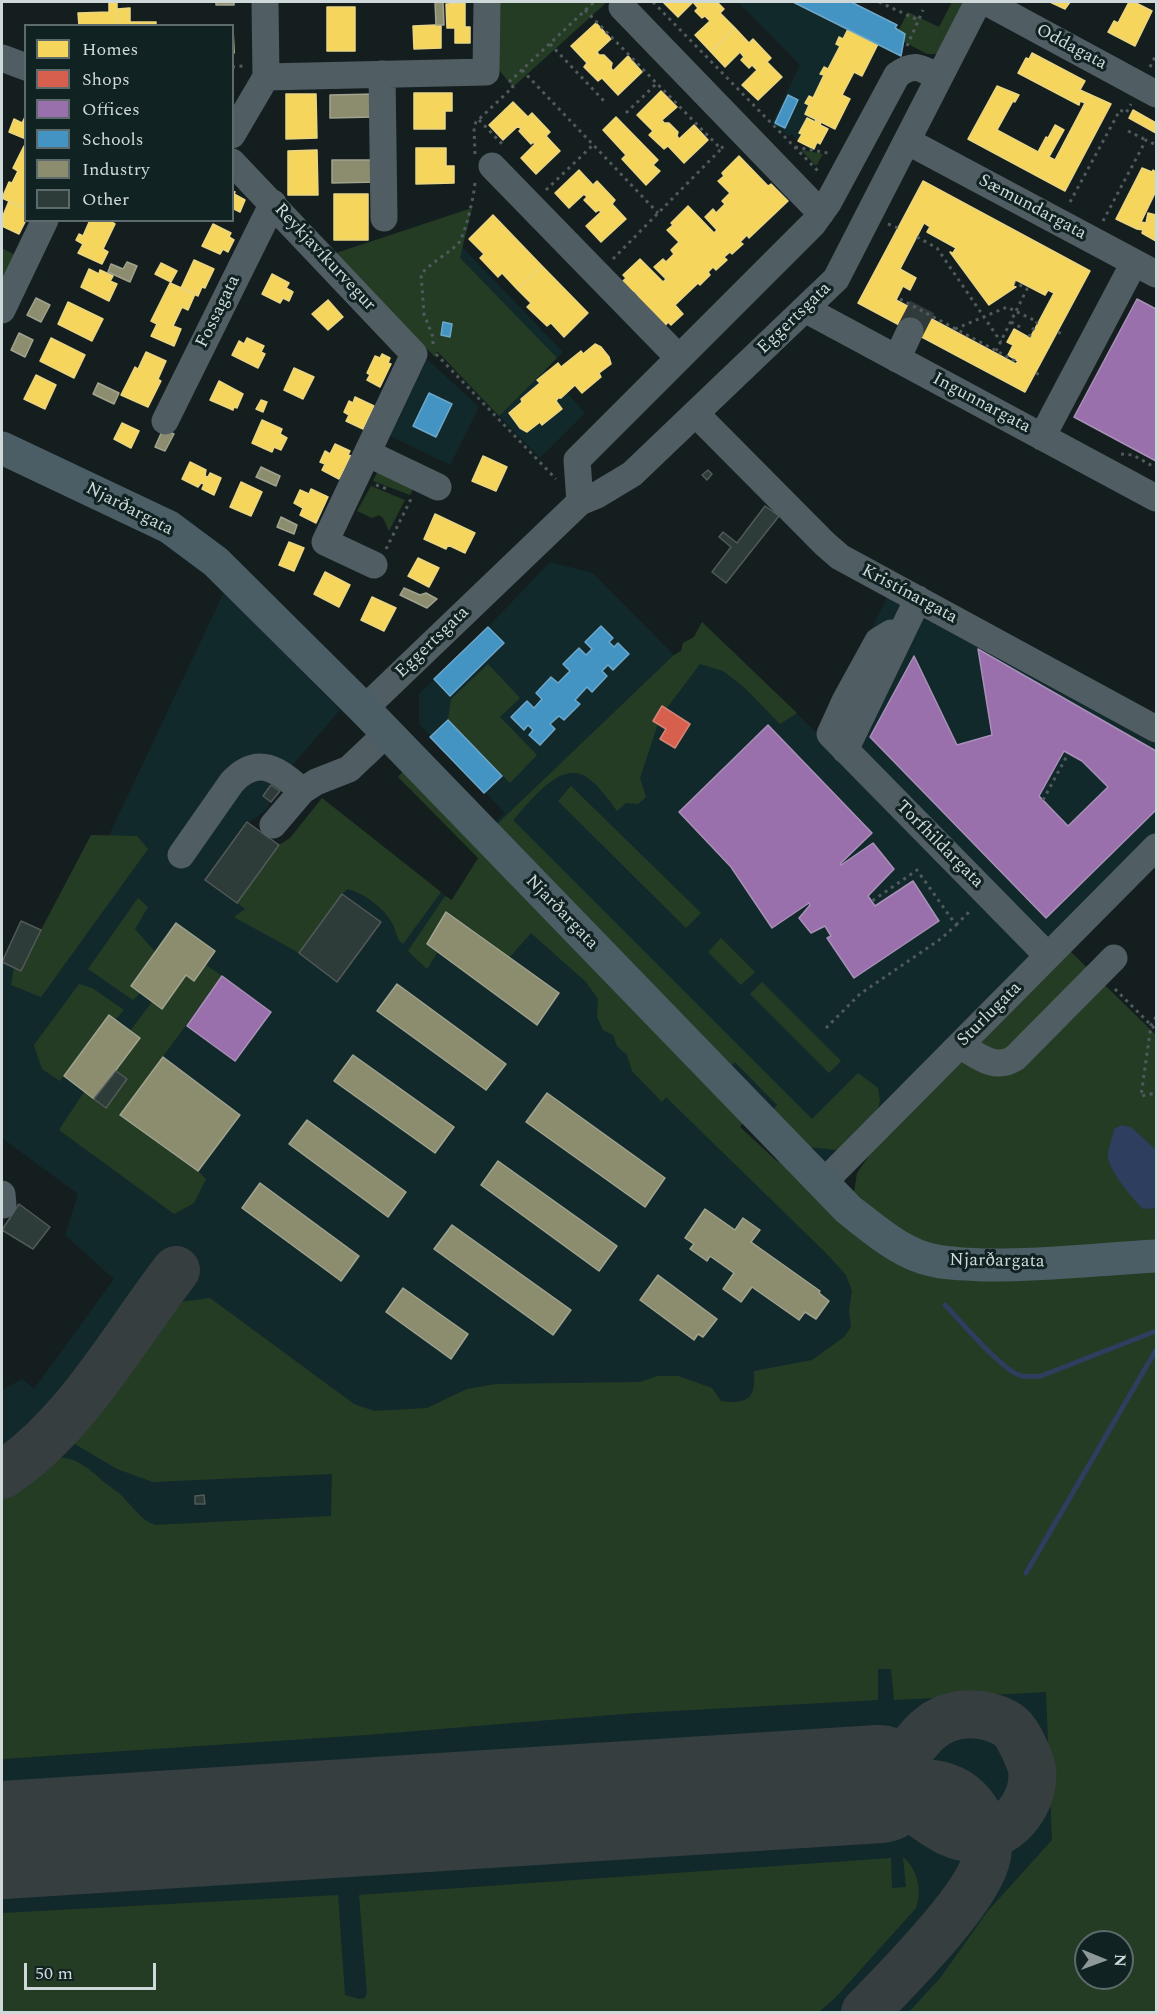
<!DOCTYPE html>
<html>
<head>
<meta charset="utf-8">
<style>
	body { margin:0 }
	#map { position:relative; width:1158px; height:2014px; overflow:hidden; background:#151e1f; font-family:Spectral,serif }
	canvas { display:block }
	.frame { position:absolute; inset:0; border:3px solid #cfd9da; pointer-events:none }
	.legend { position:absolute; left:24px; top:24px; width:210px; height:198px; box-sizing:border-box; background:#112223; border:2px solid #5d6b6c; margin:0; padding:8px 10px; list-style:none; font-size:18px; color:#cfd9da }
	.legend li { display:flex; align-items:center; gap:12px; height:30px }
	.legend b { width:30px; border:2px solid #5d6b6c }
	.north { position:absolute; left:1074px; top:1930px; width:60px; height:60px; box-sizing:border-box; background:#112223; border:2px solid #5d6b6c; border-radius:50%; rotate:91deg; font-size:16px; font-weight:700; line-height:24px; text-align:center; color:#cfd9da }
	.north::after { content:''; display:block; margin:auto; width:21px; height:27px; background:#8e9899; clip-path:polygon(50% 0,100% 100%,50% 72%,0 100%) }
	.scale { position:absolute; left:24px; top:1963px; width:132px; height:27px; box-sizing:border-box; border:3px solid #cfd9da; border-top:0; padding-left:8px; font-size:18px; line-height:21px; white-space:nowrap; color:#cfd9da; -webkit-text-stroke:4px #112223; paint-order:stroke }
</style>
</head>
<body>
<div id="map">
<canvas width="1158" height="2014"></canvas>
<div class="frame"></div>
<ul class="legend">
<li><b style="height:16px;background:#f6d55c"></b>Homes</li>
<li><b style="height:16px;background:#d6604d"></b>Shops</li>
<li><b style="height:16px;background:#9970ab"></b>Offices</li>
<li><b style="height:16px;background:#4393c3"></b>Schools</li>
<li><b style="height:16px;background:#8c8c6e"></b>Industry</li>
<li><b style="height:16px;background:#2d3b39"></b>Other</li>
</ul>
<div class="north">N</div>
<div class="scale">50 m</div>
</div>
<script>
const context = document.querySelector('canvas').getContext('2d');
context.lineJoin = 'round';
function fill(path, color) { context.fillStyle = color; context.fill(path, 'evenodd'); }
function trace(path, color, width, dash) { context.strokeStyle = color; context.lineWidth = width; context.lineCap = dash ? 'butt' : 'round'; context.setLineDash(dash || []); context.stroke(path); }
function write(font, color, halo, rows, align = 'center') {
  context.font = font + ' Spectral,serif'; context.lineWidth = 6; context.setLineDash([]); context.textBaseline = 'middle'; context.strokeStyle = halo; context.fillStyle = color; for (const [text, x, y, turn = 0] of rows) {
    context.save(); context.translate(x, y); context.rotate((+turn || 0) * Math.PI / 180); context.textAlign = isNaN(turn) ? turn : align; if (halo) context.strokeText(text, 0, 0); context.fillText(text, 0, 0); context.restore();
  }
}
fill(new Path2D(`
	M738,2h55l55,27 -5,10 -7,5 4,2 -12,23 -4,-2 -4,6 4,2 -11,23 -4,-2 -4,7 4,2 -4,9 16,8 -1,3 8,4 -8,15 -3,-2 -3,7 -16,-8 -6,-7 -3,2 -17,-13 28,-58z
	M462,247l101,105 -17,17 39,44 -45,45 -103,-107z
	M427,359l52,48 -29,58 -60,-29z
	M550,562l43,11 81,82 7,-4 2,-8 11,-6 8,-15 116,112 73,-144 265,149v103l-333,334 -336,-346 18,-17 -86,-89v-30l69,-67z
	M225,590l115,120 -51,59 -22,40 -19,14 31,22 11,-7 32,-40 129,102 28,-42 333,346 128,79 216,729h-1154v-622l20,-11 12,10 80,-110 -49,-44 13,-41 -76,-56v-176l19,-41 38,20zM1086,1942h36v36h-36z`), '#12292b');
fill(new Path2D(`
	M495,2h112l-94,85 -19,-23z
	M952,2h16l-31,52h-10l-32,-17 13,-25 31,15z
	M801,150l22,4 -7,12z
	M472,208l-12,50 97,100 -58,58 -62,-65 -2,6 -102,-103z
	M2,248l13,7 -13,28z
	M377,472l36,17 -3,6 -37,-14z
	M371,486l34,14 -16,31 -6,-13 -4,-3 -7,3 -15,-7z
	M702,622l95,91 -17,11 -35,-36 -22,-17 -23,-7 -40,53 -20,61 6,19 -8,7 -12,-1 -9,8c-8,-11 -23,-33 -37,-37 -25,-8 -52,30 -67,46l299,299 46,-46 20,15 2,12 -3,13 -40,37 -29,-3 -38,-33 7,-9 -42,-43 -8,8 -236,-240 183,-175 7,-4 2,-8 11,-6z
	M488,664l32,34 -20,19 37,38 -27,28 -62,-63 3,-21z
	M406,768l338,354 -4,5 38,35 3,-4 102,92 273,17v745h-247l32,-35 46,-65 65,-72 -6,-148 -152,8 -3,-31h-13v31l-242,13 -270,22 -364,24v-264c13,-8 37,-30 50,-35 21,-8 39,11 53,23 5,4 10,7 15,11 12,11 19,25 35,31l176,-9 1,-42 -179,8 -36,-13 -44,-26 99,-140 38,-5 144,106 20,7 53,-3 40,-19 29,-5 144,-2 17,-6h21l34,12 9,13c27,4 35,-3 33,-30l58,-11 32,-23 7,-10 -2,-17 3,-19 -6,-16 -19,-21 -161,-157 -4,5 -30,-31 -5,-16 -10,-9 -4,-11 -10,-5 -6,-13 1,-18 -12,-17 -55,-49 -22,25 -63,-45 -19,31 10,9 -10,16 -19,-18 37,-55 7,4 26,-42 -80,-81zM1086,1942h36v36h-36z
	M571,786l130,127 -15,15 -128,-127z
	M322,798l119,94 -38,52c-8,-6 -6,-13 -11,-21 -7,-14 -28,-30 -44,-34l-6,5 -43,59 -65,-36 11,-8 -8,-6 42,-58 11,-7z
	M91,835l46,1 11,13 -107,148 -30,-12 3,-17 27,-38z
	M138,898l10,9 -13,22 20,23 -24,34 9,7 -7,7 -45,-31z
	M721,938l34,34 -14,13 -33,-33z
	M1068,949l88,86v211l-198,7 -56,-20 -48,-41 3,-19 14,-20z
	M205,964l17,12 -102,139 78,56 8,8 -12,24 -20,11 -115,-84 25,-38 22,16 20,-29 -10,-8 23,-33 -9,-7 22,-29 10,7 24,-34 8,5z
	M762,982l79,79 -12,12 -79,-79z
	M79,984l13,4 32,22 -9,10 -6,-4 -49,65 -18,-12 -8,-24z
	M903,1857c14,12 20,33 13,51l-80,89 -17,15h-817v-99l336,-18 7,100 14,4 6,-1 2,-6 -8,-97 532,-37 1,30 14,-1z`), '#253c24');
fill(new Path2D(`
	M1122,1125l9,2 25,23v58l-13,1c-11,-11 -33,-37 -35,-52 -1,-8 5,-19 6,-28z`), '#2d3e5e');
const homes = new Path2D(`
	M109,2h8v24h-38l-1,-13 31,-1z
	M663,2h54l7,7 -4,4 15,15 -24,24 -16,-17 15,-14 -5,-5 -3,2 -7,-7 3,-3 -5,-6 -15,15z
	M1050,2h20l-5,7z
	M1129,2h5l18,9 -17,35 -27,-14 6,-11 4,2z
	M465,3v24h5v16h-15v-15h-8l-1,-24z
	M327,7h28v44h-28z
	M130,8v14h26v4h-39v-17z
	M596,23l15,16 -14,13 2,3h5l8,8 -1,5 2,3 15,-15 14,16 -24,23 -16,-17 -4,3 -14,-14 3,-4 -16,-17z
	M436,25h5v23l-27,1 -1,-23z
	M232,27h1l1,26h-2z
	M735,28l14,15 4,-4 18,19 -4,4 15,15 -24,23 -16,-15 15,-15 -5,-5 -3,3 -8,-8 3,-3 -4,-5 -15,15 -14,-15z
	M848,29l30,15 -16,32 -8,-4 -12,23 8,4 -15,30 -30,-15 4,-9 -4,-2 4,-7 4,2 11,-23 -4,-1 4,-7 4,2 12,-23 -4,-2 3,-7 4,2z
	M1032,53l53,28 -5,9 31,14 -46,87 -97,-52 29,-53 22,9 -4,7 -2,-1 -16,29 41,22 8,-15 2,1 7,-13 9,5 -15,27 6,3 30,-57 -5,-2 -1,4 -61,-32 8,-15 3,1z
	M661,91l16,16 -15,13 2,3h5l9,9 -1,4 2,3 15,-14 14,15 -24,23 -16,-17 -4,3 -15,-14 4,-4 -16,-16z
	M414,93h38v18h-7v18h-31z
	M286,94h30l1,44 -31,1z
	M513,102l15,15 4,-4 18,19 -4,4 14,15 -24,23 -15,-16 14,-14 -2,-2 -2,2 -12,-13 2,-2 -3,-3 -15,14 -14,-15z
	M1133,110l23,13v10l-27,-15z
	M26,115v24l-17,-7 5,-13 8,4z
	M616,117l42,43 -5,5 7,6 -14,14 -24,-26 4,-4 -23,-25z
	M807,118l8,4 1,-3 5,3 -1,3 8,4 -8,15 -3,-2 -3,7 -16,-8 4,-7 -3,-1z
	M24,146h2v63l-24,-11 7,-16 3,1 6,-12 -5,-3z
	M416,148h30v18h8v17l-38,1z
	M317,150l1,45h-30v-44z
	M739,156l29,30 3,-2 17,17 -39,37 -2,-3 -7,7 3,2 -11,10 -2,-2 -6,5 3,3 -11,10 -3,-3 -5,5 2,3 -10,10 -2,-2 -23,22 8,9 -12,11 -3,-3 -4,5 -11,-11 2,-2 -6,-6 -3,2 -10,-10 3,-3 -5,-6 -3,3 -11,-10 6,-6 -3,-3 17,-16 23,23 3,-3 -12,-12 9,-8 3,3 8,-8 -3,-4 8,-8 -12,-12 6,-5 -2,-2 17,-17 26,27 3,-3 -12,-13 8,-8 3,4 9,-9 -3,-3 8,-8 -12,-12 6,-5 -2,-3z
	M1142,168l10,4 1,-2 3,2v19l-15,31 5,1 2,-10 8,2v26l-14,-8 1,-3 -6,-1 -21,-10z
	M579,170l14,15 4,-4 18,19 -3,4 14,15 -25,23 -15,-16 15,-14 -2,-2 -3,2 -12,-12 3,-3 -3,-3 -15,14 -14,-15z
	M923,181l167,90 -65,121 -167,-89zM924,223l6,4 -3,5 29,16 -3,5 -3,-1 39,53 27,-18 -3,-1 3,-6 29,15 3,-5 6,3 -24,45 -16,-9 -7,13 6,3 -5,10 10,6 -2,3 -120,-64 7,-14 7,4 6,-12 -16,-9z
	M232,191l3,1 -1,2 11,6 -5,12 -8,-4z
	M334,194h34v46h-34z
	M9,201l17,8v11l-7,14 -17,-8v-8z
	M493,215l49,51 -25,23 -15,-16 -4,4 -18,-19 4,-4 -15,-15z
	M90,220h18l7,4 -12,25 5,3 -6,12 -24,-11 5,-9 -7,-4 3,-6 4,2z
	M213,224l18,9 -2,4 5,3 -6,12 -5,-3 -3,5 -18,-8z
	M194,260l20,9 -9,19 -3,-1 -4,9 -17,-8z
	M161,263l16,8 -6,11 -16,-8z
	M542,266l46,47 -24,24 -13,-14 -4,3 -20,-19 4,-4 -14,-14z
	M89,269l10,5 1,-4 13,6 -3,5 7,3 -8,17 -28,-14z
	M272,274l17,9 -3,5 7,4 -4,9 -6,-3 -3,5 -18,-9z
	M170,283l25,11 -7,16 -6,-3 -9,19 8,3 -7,17 -23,-10 6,-12 -6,-3z
	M328,300l15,17 -15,13 -16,-16z
	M68,302l35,17 -11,22 -34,-17z
	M51,338l34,17 -11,23 -34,-17z
	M247,338l17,8 -3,6 4,2 -7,14 -26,-13 7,-14 5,3z
	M595,344l6,3 8,10 2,7 -12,9 2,4 -19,16 -7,-8 -14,13h-3l-2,3 6,8 -20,16 -2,-3 -13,10 -7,-4 -11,-15 13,-11 -1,-3 19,-16 -3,-3 21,-17 3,4 20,-16 2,3z
	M146,352l20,9 -8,18 3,2 -13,26 -27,-12 14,-28 3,2z
	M382,354l8,4 -2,5 3,1 -11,23 -13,-7 3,-5 -3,-2 8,-17 5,2z
	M294,368l20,9 -11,22 -19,-9z
	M36,375l20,10 -11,24 -21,-10z
	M219,381l24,13 -6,14 -3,-1 -1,3 -23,-10z
	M355,397l19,9 -11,23 -17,-8 3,-6 -5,-3 5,-11 4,2z
	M261,400l6,2 -4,10 -7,-3z
	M262,420l20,9 -2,5 7,4 -6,12 -7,-3 -2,5 -20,-9z
	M122,423l17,8 -8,17 -17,-9z
	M335,444l15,7 -2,4 3,1 -12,23 -17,-9 3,-6 -5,-2 5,-11 5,3z
	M483,456l24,11 -11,24 -24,-10z
	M190,462l16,8 -1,6 3,1 2,-4 11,5 -7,17 -12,-6 2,-5 -3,-1 -3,4 -16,-8z
	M241,482l21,10 -11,24 -21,-9z
	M311,489l17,8 -12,26 -16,-8 3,-7 -9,-5 6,-13 9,4z
	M435,514l40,19 -10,20 -17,-8 -2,4 -22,-10z
	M289,542l15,6 -10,23 -15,-6z
	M418,558l21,10 -10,19 -21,-11z
	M325,572l25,13 -11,22 -25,-13z
	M372,597l24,11 -12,23 -23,-11z`);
fill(homes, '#f6d55c');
trace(homes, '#ead682', 1.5);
const shops = new Path2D(`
	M662,706l28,18 -15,24 -15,-9 6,-10 -13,-8z`);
fill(shops, '#d6604d');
trace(shops, '#d48477', 1.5);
const offices = new Path2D(`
	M1137,299l19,10v152l-82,-44z
	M978,649l178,102v59l-110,108 -176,-181 44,-81 43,89 35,-10zM1064,751l18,10 26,26 -40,39 -29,-30z
	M768,725l104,108 -32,31 1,1 32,-22 21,26 -26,27 7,10 38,-25 26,40 -85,57 -27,-40 4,-2 -6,-10 -14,7 -12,-15 11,-13 -1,-2 -37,25 -41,-61 -52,-55z
	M222,976l49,36 -36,49 -48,-35z`);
fill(offices, '#9970ab');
trace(offices, '#a990b9', 1.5);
const schools = new Path2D(`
	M793,2h58l46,23 -2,3 10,6 -4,22z
	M788,95l10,5 -13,28 -10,-5z
	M443,322l9,2 -2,13 -9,-2z
	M429,393l23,11 -16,33 -23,-11z
	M601,626l12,12 -4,4 5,5 4,-4 11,11 -16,16 -5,-5 -6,6 5,5 -15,16 -5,-5 -12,13 5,4 -16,16 -5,-4 -9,8 5,5 -15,16 -11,-10 4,-5 -5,-5 -4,5 -13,-13 16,-16 7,7 8,-9 -6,-6 15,-16 7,6 12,-12 -7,-7 16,-16 7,7 6,-6 -7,-7z
	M488,627l16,16 -54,53 -16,-17z
	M448,720l54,56 -18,17 -54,-56z`);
fill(schools, '#4393c3');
trace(schools, '#6da8ca', 1.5);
const industry = new Path2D(`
	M216,2h18v3h-18z
	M435,2h8l1,23h-8z
	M374,94v23l-44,1v-23z
	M332,160h45v22l-45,1z
	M127,262l10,4 -7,16 -22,-10 3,-8 12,5z
	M36,298l14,7 -9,17 -14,-7z
	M19,333l14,7 -8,17 -14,-7z
	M98,383l21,10 -5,11 -21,-10z
	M163,429l11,5 -9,17 -10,-4z
	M261,467l19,9 -4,10 -20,-9z
	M281,517l16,8 -3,9 -17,-7z
	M404,588l16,7 6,-2 11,6 -10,9 -27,-13z
	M446,912l113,81 -22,32 -110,-81z
	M176,923l39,28 -21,30 -8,-6 -24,34 -31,-23z
	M397,984l109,80 -20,26 -109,-79z
	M109,1015l31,23 -46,61 -30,-23z
	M353,1055l101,72 -19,26 -101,-72z
	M163,1057l77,58 -42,56 -78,-56z
	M547,1093l118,85 -20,29 -119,-85z
	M307,1120l99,72 -18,25 -99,-73z
	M498,1161l119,85 -18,25 -118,-86z
	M260,1183l99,73 -18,25 -99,-73z
	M705,1209l30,21 8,-12 17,12 -9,12 69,49 -1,2 10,8 -13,18 -11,-7 -6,8 -47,-33 -11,15 -18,-13 11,-16 -24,-17 -3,5 -17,-12 4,-5 -9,-6z
	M452,1225l119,85 -18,25 -119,-86z
	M658,1275l59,44 -14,18 -5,-3 -4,6 -54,-40z
	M403,1288l65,46 -17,25 -65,-47z`);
fill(industry, '#8c8c6e');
trace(industry, '#a0a38e', 1.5);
trace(new Path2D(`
	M945,1305c15,15 58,67 77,71 6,1 13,0 19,0l115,-45
	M1026,1573l130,-223`), '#2d3e5e', 5);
trace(new Path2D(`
	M2,1475c75,-50 120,-135 174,-205
	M826,1787c24,2 49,3 71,13 29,13 47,40 81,38 32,-3 58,-38 54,-69 -2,-9 -6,-17 -10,-25 -4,-8 -9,-17 -17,-21 -25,-13 -56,-12 -77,7 -8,6 -13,16 -22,23 -22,16 -48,26 -74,34
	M865,2012c31,-32 115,-115 122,-156 3,-15 -1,-27 -8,-40 -22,-40 -61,-34 -100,-32`), '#363e40', 48);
trace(new Path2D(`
	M2,1840l877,-56`), '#363e40', 118);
const building = new Path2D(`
	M708,470l4,4 -5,6 -5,-5z
	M765,506l14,10 -53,67 -14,-11 19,-25 -12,-10 4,-5 14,11z
	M271,785l9,6 -9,11 -8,-6z
	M247,822l32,23 -42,58 -32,-23z
	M342,894l39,28 -44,60 -38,-29z
	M21,921l20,9 -20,41 -19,-9z
	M116,1071l11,8 -21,29 -12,-9z
	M19,1204l31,23 -17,22 -31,-19z
	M204,1495l1,9h-10v-8z`);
fill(building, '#2d3b39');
trace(building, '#525958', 1.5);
trace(new Path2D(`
	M910,331l15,-29`), '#313a3b', 27, [27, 14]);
trace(new Path2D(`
	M653,2l165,169
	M879,2l39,18
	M585,10l136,139 3,-4
	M550,44l55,58
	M907,46l16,-36
	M232,67l11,-1
	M1150,67l6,-12
	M522,70l136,143
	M509,82l85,-80
	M626,113l31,-30
	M479,120l25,26
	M1128,131l18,9
	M795,147l33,6
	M475,154l-1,-27 2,-5 37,-35 -4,-4
	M546,190l47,-45
	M1070,202l50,-92 6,3 5,-9
	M1103,221l43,-81 10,5
	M888,224l10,4
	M917,237l20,11 64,94
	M613,259l108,-110
	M900,299l117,63
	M1011,322l9,5
	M955,329l52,-22 31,15
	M1058,332l4,2
	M1029,337l8,-15
	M433,344v-7l-9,-23 -3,-40c11,-12 25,-19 37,-30 7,-8 17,-51 17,-63
	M996,351l31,-62 -12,-7
	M436,354l120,125
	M1036,373l4,2
	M1121,454l12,1 23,13
	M376,485l14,5
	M386,549l25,-50
	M1043,800l25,-46
	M956,925l16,-16
	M1115,989l41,41
	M1156,1017l-5,8 -10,71 15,-3
	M826,1028l34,-34 82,-56 14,-13 -39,-55 -45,31`), '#505a5d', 3, [3, 4.5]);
trace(new Path2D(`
	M265,2l1,75
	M986,2l170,92
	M622,7l199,206
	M2,58l24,9
	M382,74l2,144
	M232,135l34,-58 220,-5 1,-70
	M907,141l249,133
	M232,162l182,192 -89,188 49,23
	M492,166l187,192
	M805,309l351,189
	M2,310l43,-90
	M897,359l13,-28
	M696,414l129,130 15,13 316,172
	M165,421l108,-218
	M1042,437l92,-174
	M367,453l71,34
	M580,502l-3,-42 236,-236 15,-21 69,-128c18,-13 23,-7 42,2
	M891,633l-13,8 -33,60 -15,33 218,222
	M364,709l216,-207 17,-7 35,-21 204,-195 142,-277
	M845,750l73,-151
	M273,825l29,-34 14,-9 33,-13 38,-36
	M181,855l51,-73c26,-28 47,-12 70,9
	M960,1045c18,11 35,26 55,13l99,-100
	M823,1183l333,-336
	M2,1194l1,11`), '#505d63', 27);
trace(new Path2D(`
	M2,448l167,79 47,35 148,147 484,500c23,18 48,40 76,49 19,6 40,6 59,7 58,1 116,-6 173,-9`), '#4c5e65', 33);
write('18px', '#cfd9da', '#112223', [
	["Oddagata",1071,48,28],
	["Sæmundargata",1032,208,28],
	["Reykjavíkurvegur",324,258,47],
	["Fossagata",219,312,-64],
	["Eggertsgata",795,319,-44],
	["Ingunnargata",981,404,28],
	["Njarðargata",129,510,27],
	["Kristínargata",909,595,28],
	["Eggertsgata",433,643,-44],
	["Torfhildargata",939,845,45],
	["Njarðargata",561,913,46],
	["Sturlugata",990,1015,-45],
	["Njarðargata",997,1262,1]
]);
</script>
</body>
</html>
